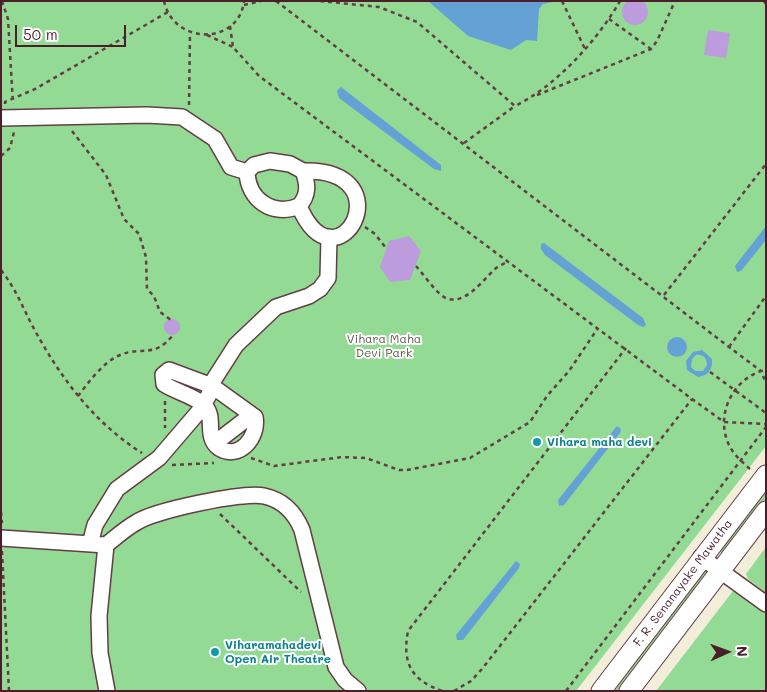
<!DOCTYPE html>
<html>
<head>
<meta charset="utf-8">
<style>
	body { margin:0 }
	#map { position:relative; width:767px; height:692px; overflow:hidden; background:#f2eeda; font-family:Mali,sans-serif }
	canvas { display:block }
	.frame { position:absolute; inset:0; border:2px solid #4a1f2b; pointer-events:none }
	.north { position:absolute; left:702px; top:627px; width:50px; height:50px; -webkit-text-stroke:4px #fff; paint-order:stroke; rotate:88deg; font-size:14px; font-weight:700; line-height:20px; text-align:center; color:#4a1f2b }
	.north::after { content:''; display:block; margin:auto; width:18px; height:22px; background:#4a1f2b; clip-path:polygon(50% 0,100% 100%,50% 72%,0 100%) }
	.scale { position:absolute; left:15px; top:25px; width:111px; height:22px; box-sizing:border-box; border:2px solid #4a1f2b; border-top:0; padding-left:6px; font-size:15px; line-height:18px; white-space:nowrap; color:#4a1f2b; -webkit-text-stroke:4px #fff; paint-order:stroke }
</style>
</head>
<body>
<div id="map">
<canvas width="767" height="692"></canvas>
<div class="frame"></div>
<div class="north">N</div>
<div class="scale">50 m</div>
</div>
<script>
const context = document.querySelector('canvas').getContext('2d');
context.lineJoin = 'round';
function fill(path, color) { context.fillStyle = color; context.fill(path, 'evenodd'); }
function trace(path, color, width, dash) { context.strokeStyle = color; context.lineWidth = width; context.lineCap = dash ? 'butt' : 'round'; context.setLineDash(dash || []); context.stroke(path); }
function write(font, color, halo, rows, align = 'center') {
  context.font = font + ' Mali,sans-serif'; context.lineWidth = 4; context.setLineDash([]); context.textBaseline = 'middle'; context.strokeStyle = halo; context.fillStyle = color; for (const [text, x, y, turn = 0] of rows) {
    context.save(); context.translate(x, y); context.rotate((+turn || 0) * Math.PI / 180); context.textAlign = isNaN(turn) ? turn : align; if (halo) context.strokeText(text, 0, 0); context.fillText(text, 0, 0); context.restore();
  }
}
fill(new Path2D(`
	M1,1h765v445l-190,245h-574z
	M766,490v9l-44,55 -2,-3z
	M766,547v46l-18,-14 -2,-5z
	M706,568l4,3 -89,120h-9z
	M736,587l30,22v82h-110z`), '#93da94');
fill(new Path2D(`
	M428,1h129l-14,3 -4,5 -2,32 -11,-1 -15,10 -43,-14z
	M341,87l100,78v6l-7,-2 -95,-71 -2,-7z
	M766,226v14l-25,31 -4,1 -2,-6z
	M544,243l99,75 3,7 -3,2 -5,-2 -93,-70 -4,-6v-5z
	M667 347a10 10 0 1 1 20 0a10 10 0 1 1-20 0Z
	M702,350l10,9c1,10 -4,17 -14,18l-11,-7 -1,-9 7,-9zM696,355c7,-1 11,3 11,10l-4,6h-8l-4,-4 1,-8z
	M617,426l4,3 -1,4 -56,72 -5,1 -1,-6z
	M516,561l4,3 -1,4 -56,72h-6l-1,-5z`), '#64a2d6');
fill(new Path2D(`
	M622 12a13 13 0 1 1 26 0a13 13 0 1 1-26 0Z
	M708,30l22,3 -4,25 -22,-3z
	M409,236l12,15 -11,29 -20,2 -10,-15 9,-26z
	M164 327a8 8 0 1 1 16 0a8 8 0 1 1-16 0Z`), '#bc9cdc');
const minor = new Path2D(`
	M1,118l146,-3 35,2 33,22 16,28 16,5
	M270,161l20,3 13,7c5,13 6,24 -4,35 -26,11 -51,-6 -52,-34l7,-7z
	M299,206c38,89 108,-38 4,-35
	M169,370l43,16 43,31c4,20 -16,44 -36,31 -15,-11 -3,-30 -14,-42 -10,-10 -29,-14 -41,-22l-1,-9z
	M215,443l30,-23 10,-3
	M1,538l105,7c10,-8 20,-17 31,-23 16,-11 108,-31 127,-26 19,4 31,17 38,34l34,137 9,13 13,11
	M90,544l5,-19 22,-36 42,-31 42,-49 10,-18 2,-10 23,-36 40,-38 33,-11 11,-7 8,-11 1,-41
	M106,545l-7,71 1,37 7,38
	M701,557l65,47`);
const major = new Path2D(`
	M601,691l165,-216
	M629,691l137,-180`);
trace(minor, '#633e45', 18);
trace(major, '#633e45', 21);
trace(new Path2D(`
	M2,1l6,18 5,85
	M164,1c9,44 75,45 80,0
	M276,1l453,346 32,24 5,-1
	M320,1l59,6 38,15 98,84c41,-20 82,-65 105,-105
	M562,1l23,48
	M764,1l2,3
	M244,5l17,-4
	M609,19l42,30
	M230,26l3,21 26,29 433,323 32,23 42,2
	M207,35l26,12
	M537,95l114,-46 6,-8 18,-40
	M5,104v-2l30,-13 133,-77
	M189,105l1,-72
	M72,131l34,44 18,44 15,15 7,23 1,32 7,7 6,16 11,8
	M464,143l51,-37
	M1,156l9,-8 4,-16
	M365,227l10,7 11,14
	M416,266c8,9 16,21 25,29 20,16 41,-14 54,-26 3,-3 9,-5 13,-8
	M1,270c15,19 21,36 32,57 27,50 60,95 109,126
	M664,295l102,-131
	M729,347l37,-51
	M710,372l56,41
	M78,396c11,-14 25,-34 42,-41 21,-9 34,4 53,-20
	M165,401v27
	M251,458l23,8 68,-9 24,1 33,12h8l63,-12 60,-36 17,-26 22,-25 29,-43
	M172,465l42,-2
	M750,469c-8,-7 -16,-14 -21,-24 -14,-30 3,-64 32,-74l5,12
	M1,512l1,11
	M220,514l81,78
	M2,551l7,140
	M442,691c-31,-11 -40,-28 -34,-60l218,-283
	M454,691l17,-10 11,-12 210,-270
	M566,691l200,-264`), '#633e45', 2.5, [4, 4]);
trace(minor, '#fff', 15);
trace(major, '#fff', 19);
for (const [x, y, r, color] of [
	[537,442,5,"#0f9aa8"],
	[215,652,5,"#0f9aa8"]
]) { const dot = new Path2D(); dot.arc(x, y, r, 0, 2 * Math.PI); context.fillStyle = color; context.fill(dot); trace(dot, '#fff', 2); }
write('12px', '#60574a', '#fff', [
	["Vihara Maha",384,339],
	["Devi Park",384,353]
]);
write('bold 12px', '#0d838f', '#fff', [
	["Vihara maha devi",547,442],
	["Viharamahadevi",225,645],
	["Open Air Theatre",225,659]
], 'left');
write('12px', '#4a1f2b', '#fff', [
	["F. R. Senanayake Mawatha",683,583,-53]
]);
</script>
</body>
</html>
